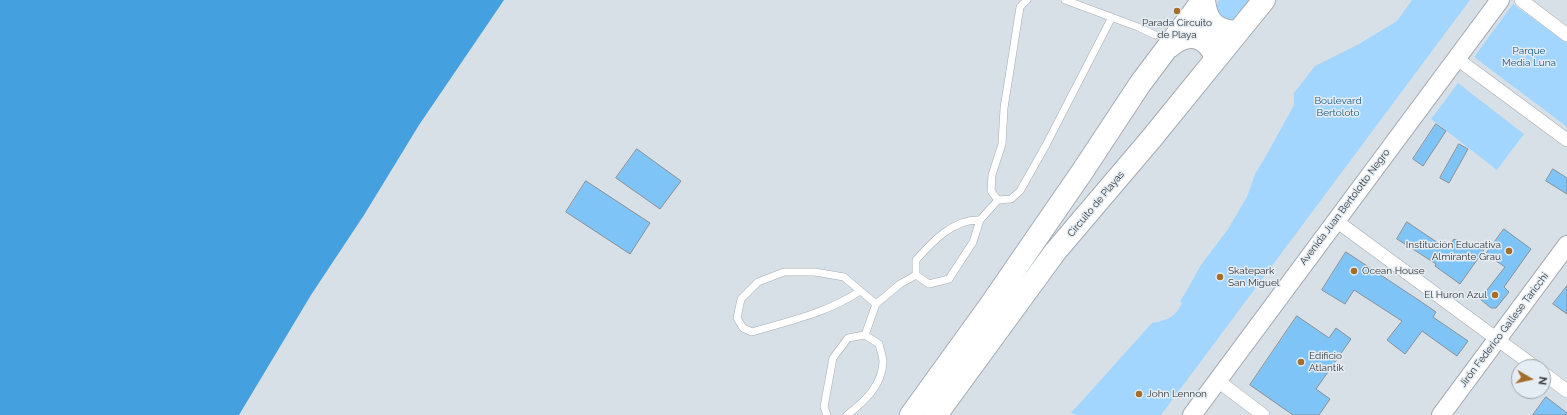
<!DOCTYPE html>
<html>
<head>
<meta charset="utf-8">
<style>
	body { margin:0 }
	#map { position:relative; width:1567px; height:415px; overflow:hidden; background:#d8e0e7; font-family:Raleway,sans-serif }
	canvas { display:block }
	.north { position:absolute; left:1511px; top:359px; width:40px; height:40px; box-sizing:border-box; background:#e5edf4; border:1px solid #9ea5aa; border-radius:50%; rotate:99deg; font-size:11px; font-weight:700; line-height:16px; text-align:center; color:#34383a }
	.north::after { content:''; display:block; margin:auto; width:14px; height:18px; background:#a56d2a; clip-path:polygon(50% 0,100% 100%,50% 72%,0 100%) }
</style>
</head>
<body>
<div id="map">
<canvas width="1567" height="415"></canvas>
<div class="north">N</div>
</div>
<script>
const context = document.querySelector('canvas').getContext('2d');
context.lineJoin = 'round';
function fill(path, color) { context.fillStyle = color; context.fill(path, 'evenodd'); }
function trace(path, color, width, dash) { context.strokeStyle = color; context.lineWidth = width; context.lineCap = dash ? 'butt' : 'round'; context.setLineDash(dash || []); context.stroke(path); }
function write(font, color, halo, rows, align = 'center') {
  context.font = font + ' Raleway,sans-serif'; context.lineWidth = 3; context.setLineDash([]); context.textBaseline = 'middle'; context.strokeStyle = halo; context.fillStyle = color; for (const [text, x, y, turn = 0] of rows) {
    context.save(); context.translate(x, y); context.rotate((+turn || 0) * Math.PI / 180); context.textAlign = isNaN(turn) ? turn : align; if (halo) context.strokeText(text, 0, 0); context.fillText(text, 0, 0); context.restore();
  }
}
fill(new Path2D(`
	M1219,0h36l-17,21h-17l-6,-13z
	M1412,0h58l-309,415h-84l-6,-2 81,-90c15,-3 23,-5 30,-20l-2,-2 6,-9 15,-27 27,-36 19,-32 8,-23 11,-18 28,-51v-12l21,-27 44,-22 38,-23z
	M1513,4l54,39v84l-93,-70z
	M1458,83l66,51 -27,36 -66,-51z`), '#a2d6fe');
fill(new Path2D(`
	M0,0h504l-85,125 -55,90 -53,80 -72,120h-239z`), '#44a0de');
const building = new Path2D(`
	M1436,124l10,7 -23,35 -10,-7z
	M1459,144l9,5 -19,34 -9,-5z
	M637,149l44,32 -21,28 -44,-31z
	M1553,169l14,9v16l-21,-13z
	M586,181l64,42 -20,31 -64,-42z
	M1407,222l40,27 7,-10 30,11 -24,34 -25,-18 1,-2 -39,-25z
	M1504,229l27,20 -27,38 5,5 -13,16h-5l-11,-9 25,-32 -19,-13z
	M1346,252l74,49 16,11 -3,5 35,24 -11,15 -35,-25 -17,23 -18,-14 15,-19 -48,-31 -9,14 -23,-14z
	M1567,286v28l-14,-10z
	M1297,316l32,22 7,-10 15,11 -35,50 14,10 -11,16h-26l-43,-30z
	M1546,397l21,16v2h-34z`);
fill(building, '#7fc4f7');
trace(building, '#889096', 1);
const service = new Path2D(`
	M1027,0l-7,7 -16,101 -2,36 -10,31 -1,16 7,9 13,-1 9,-8 26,-46 66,-128
	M1065,0l73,27 17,8
	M980,220c-27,-1 -47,21 -64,40v15l13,9 20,-5 24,-37 7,-22 18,-20
	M860,291c-33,22 -71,30 -108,41l-9,-4 -6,-10 4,-19 17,-17 26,-10h31l29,5 32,27
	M865,335l11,-31 24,-20 16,-9
	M827,415l-3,-8 9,-49 15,-20 17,-3 14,9c1,5 4,13 4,18 -1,24 -19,40 -36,53`);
const minor = new Path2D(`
	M1521,0l46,35
	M1456,58l111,82
	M1335,220l200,147
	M1543,373l24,18
	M1218,381l45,34`);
const secondary = new Path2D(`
	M1192,415l308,-415
	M1441,415l126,-170`);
const trunk = new Path2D(`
	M1204,0c2,22 12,31 33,32
	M1169,47c19,-17 38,-12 47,11
	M911,415l78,-108 93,-135 58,-88 63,-84
	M936,415l119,-163 96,-113 113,-139`);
trace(service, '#a4acb2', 8);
trace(minor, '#a4acb2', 14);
trace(secondary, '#a4acb2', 20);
trace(trunk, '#a4acb2', 24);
trace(service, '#fff', 7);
trace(minor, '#fff', 13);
trace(secondary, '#fff', 18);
trace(trunk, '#fff', 22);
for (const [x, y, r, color] of [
	[1177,11,4,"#a56d2a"],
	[1509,251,4,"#a56d2a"],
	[1354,271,4,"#a56d2a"],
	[1220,277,4,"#a56d2a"],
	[1495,295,4,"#a56d2a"],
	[1301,362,4,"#a56d2a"],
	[1139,394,4,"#a56d2a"]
]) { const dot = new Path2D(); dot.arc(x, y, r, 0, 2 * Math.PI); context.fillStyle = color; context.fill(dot); trace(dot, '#e5edf4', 1.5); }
write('10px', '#34383a', '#e5edf4', [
	["Parada Circuito",1177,23,"center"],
	["de Playa",1177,35,"center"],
	["Institución Educativa",1501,245,"right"],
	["Almirante Grau",1501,257,"right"],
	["Skatepark",1228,271],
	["San Miguel",1228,283],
	["Ocean House",1362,271],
	["El Huron Azul",1487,295,"right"],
	["Edificio",1309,356],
	["Atlantik",1309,368],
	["John Lennon",1147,394]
], 'left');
write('10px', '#145881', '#e5edf4', [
	["Parque",1529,51],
	["Media Luna",1529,63],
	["Boulevard",1338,101],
	["Bertoloto",1338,113]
]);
write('10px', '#34383a', '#e5edf4', [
	["Circuito de Playas",1096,204,-50],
	["Avenida Juan Bertolotto Negro",1345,207,-53],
	["Jirón Federico Gallese Taricchi",1504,330,-53]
]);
</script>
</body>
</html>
